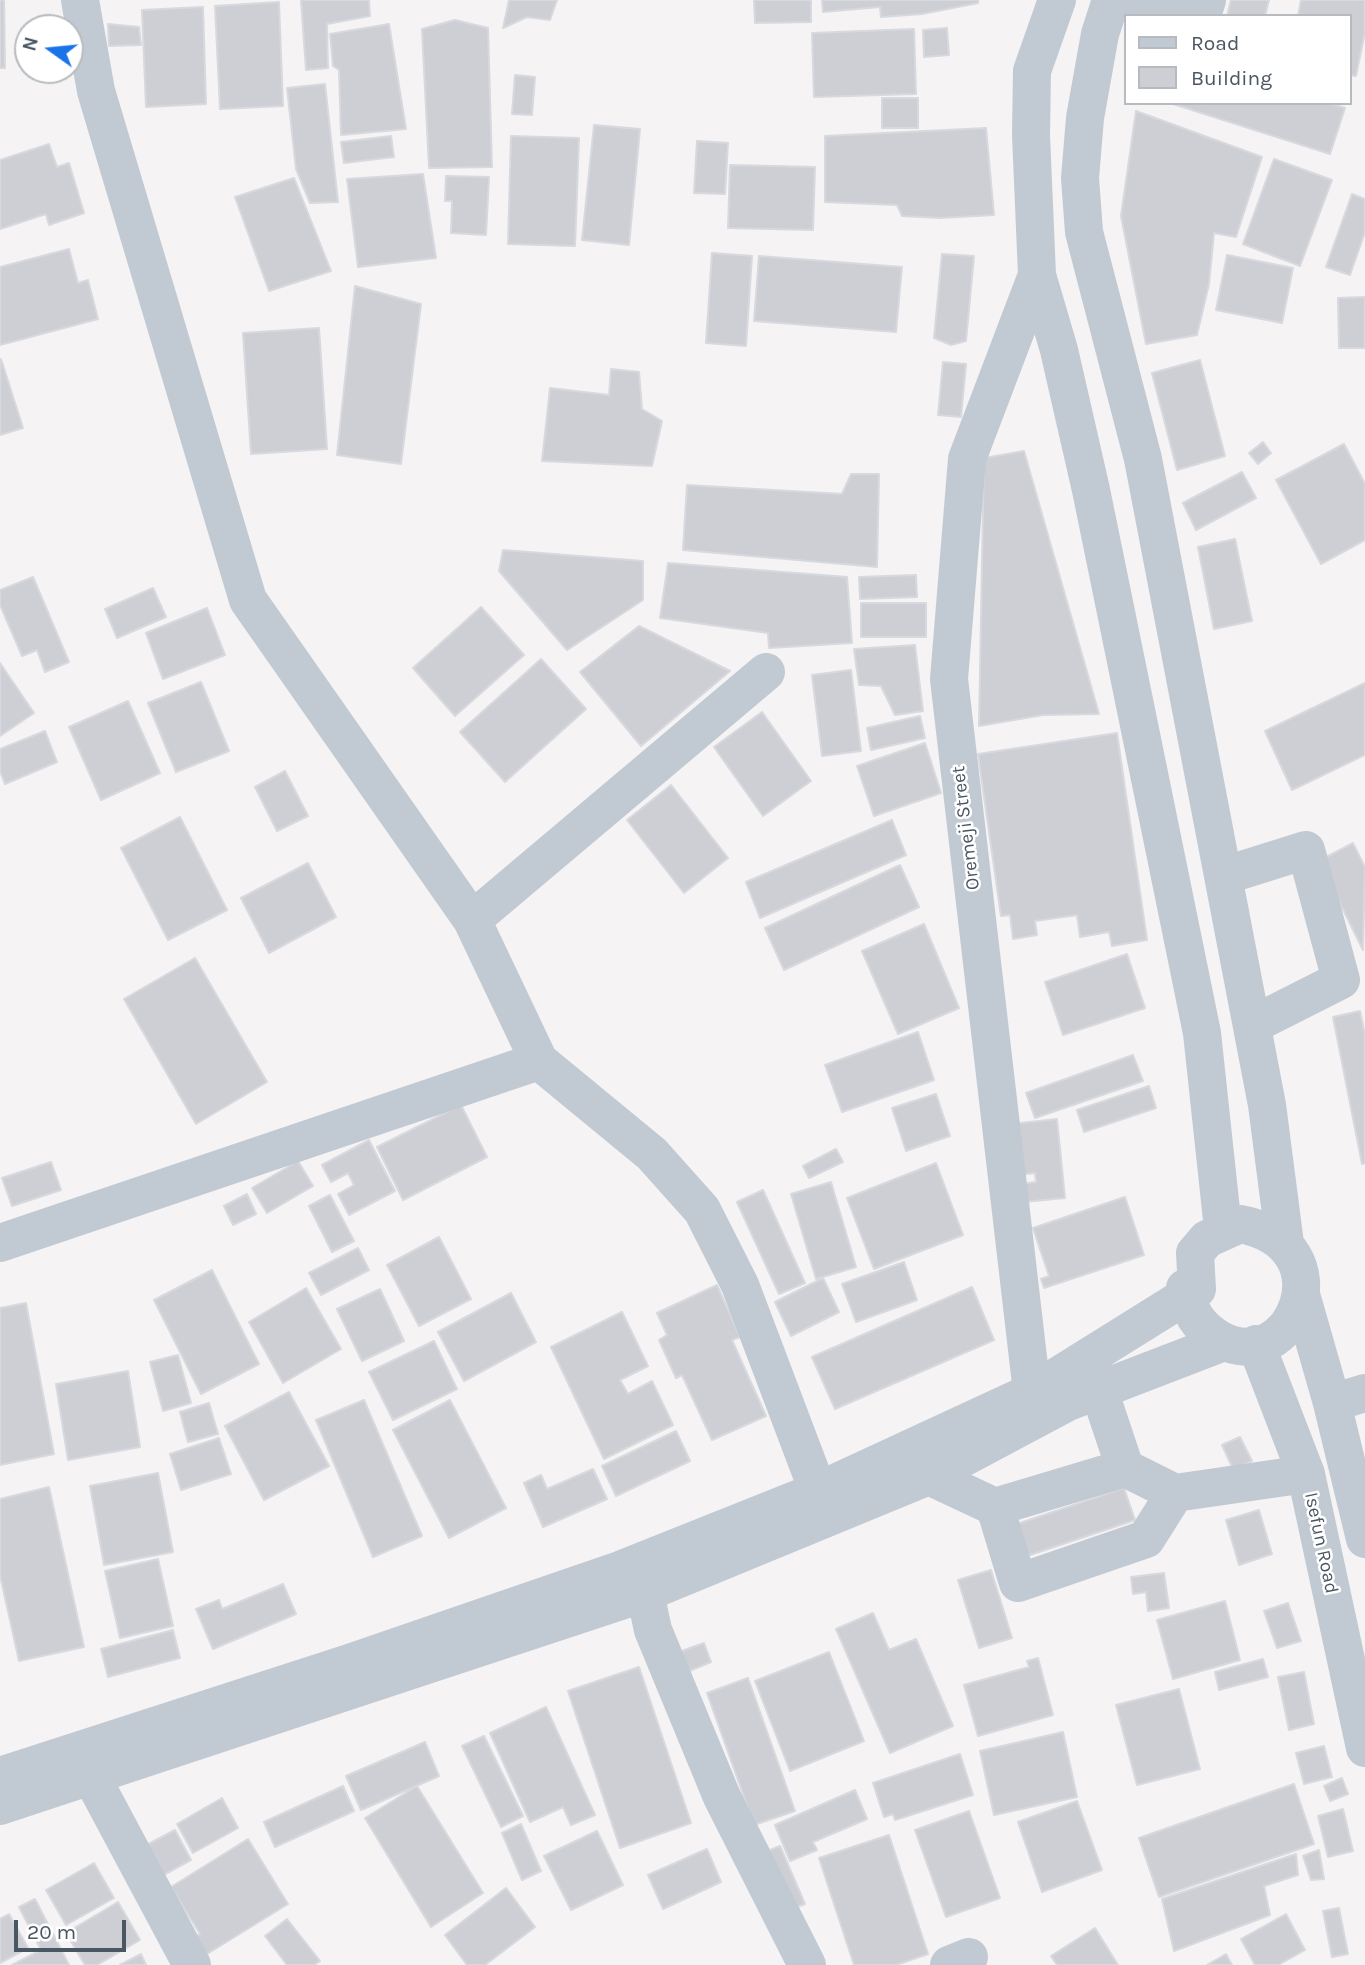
<!DOCTYPE html>
<html>
<head>
<meta charset="utf-8">
<style>
	body { margin:0 }
	#map { position:relative; width:1365px; height:1965px; overflow:hidden; background:#f5f3f3; font-family:Karla,sans-serif }
	canvas { display:block }
	.legend { position:absolute; left:1124px; top:14px; width:228px; height:91px; box-sizing:border-box; background:#fff; border:2px solid #b7bbc0; margin:0; padding:9px 12px; list-style:none; font-size:21px; color:#4a5661 }
	.legend li { display:flex; align-items:center; gap:14px; height:35px }
	.legend b { width:35px; border:2px solid #b7bbc0 }
	.north { position:absolute; left:14px; top:14px; width:70px; height:70px; box-sizing:border-box; background:#fff; border:2px solid #b7bbc0; border-radius:50%; rotate:285deg; font-size:19px; font-weight:700; line-height:28px; text-align:center; color:#4a5661 }
	.north::after { content:''; display:block; margin:auto; width:24px; height:32px; background:#1a73e8; clip-path:polygon(50% 0,100% 100%,50% 72%,0 100%) }
	.scale { position:absolute; left:14px; top:1920px; width:112px; height:32px; box-sizing:border-box; border:4px solid #4a5661; border-top:0; padding-left:9px; font-size:21px; line-height:24px; white-space:nowrap; color:#4a5661; -webkit-text-stroke:5px #fff; paint-order:stroke }
</style>
</head>
<body>
<div id="map">
<canvas width="1365" height="1965"></canvas>
<ul class="legend">
<li><b style="height:9px;background:#c1cad2"></b>Road</li>
<li><b style="height:19px;background:#cdcfd5"></b>Building</li>
</ul>
<div class="north">N</div>
<div class="scale">20 m</div>
</div>
<script>
const context = document.querySelector('canvas').getContext('2d');
context.lineJoin = 'round';
function fill(path, color) { context.fillStyle = color; context.fill(path, 'evenodd'); }
function trace(path, color, width, dash) { context.strokeStyle = color; context.lineWidth = width; context.lineCap = dash ? 'butt' : 'round'; context.setLineDash(dash || []); context.stroke(path); }
function write(font, color, halo, rows, align = 'center') {
  context.font = font + ' Karla,sans-serif'; context.lineWidth = 5; context.setLineDash([]); context.textBaseline = 'middle'; context.strokeStyle = halo; context.fillStyle = color; for (const [text, x, y, turn = 0] of rows) {
    context.save(); context.translate(x, y); context.rotate((+turn || 0) * Math.PI / 180); context.textAlign = isNaN(turn) ? turn : align; if (halo) context.strokeText(text, 0, 0); context.fillText(text, 0, 0); context.restore();
  }
}
const building = new Path2D(`
	M0,0h4l1,68h-5z
	M301,0h68l1,16 -43,8 1,44 -22,2z
	M509,0h48l-7,20 -23,-3 -24,11z
	M754,0h57v22l-56,1z
	M822,0h156v3l-56,11 -41,3 -1,-10 -57,5z
	M1231,0h38l-4,16h-38z
	M1301,0h64v32l-9,44 -7,-1v-59h-51z
	M279,2l4,104 -63,3 -5,-103z
	M203,7l3,97 -60,3 -4,-97z
	M455,20l33,8 4,139 -63,1 -7,-139z
	M108,24l31,3 2,18 -32,1z
	M389,24l17,105 -65,6 -2,-65 -6,-4 -3,-32z
	M947,28l2,27 -25,2 -1,-27z
	M914,29l2,65 -102,3 -2,-64z
	M515,75l20,2 -3,38 -20,-1z
	M325,84l13,118 -28,1 -14,-34 -9,-81z
	M882,98h36v30h-36z
	M1170,103h160l15,5 -15,46z
	M1136,111l126,46 -26,80 -22,-4 -5,51 -12,51 -51,9 -25,-128z
	M594,125l46,4 -11,116 -47,-5z
	M986,128l8,87 -54,3 -38,-2 -5,-11 -72,-3v-66z
	M391,136l3,21 -50,6 -3,-21z
	M511,136l68,2 -4,108 -67,-2z
	M697,141l31,2 -3,51 -31,-1z
	M49,144l8,23 12,-4 15,50 -35,12 -3,-11 -46,15v-69z
	M1274,159l58,21 -32,86 -57,-22z
	M730,165l85,2 -2,63 -85,-2z
	M423,174l13,84 -78,9 -11,-88z
	M446,176l43,1 -3,58 -35,-2 1,-32h-7z
	M294,178l37,93 -62,20 -34,-94z
	M1352,194l13,5v33l-15,43 -24,-8z
	M69,249l9,34 10,-3 10,39 -98,26v-78z
	M712,253l40,3 -6,90 -40,-3z
	M942,254l32,2 -8,85 -15,4 -17,-7z
	M1227,255l66,13 -11,55 -66,-13z
	M759,256l143,11 -6,65 -142,-11z
	M355,286l66,18 -20,160 -64,-9z
	M1365,297v51h-26l-1,-50z
	M319,328l8,121 -76,5 -8,-121z
	M1,359l22,69 -23,7v-76z
	M1200,360l25,96 -48,14 -25,-97z
	M943,362l23,2 -5,53 -23,-2z
	M611,369l28,3 3,37 20,12 -10,45 -110,-5 8,-73 59,7z
	M1263,442l8,11 -13,11 -9,-11z
	M1344,444l21,40v56l-44,24 -45,-84z
	M1024,451l75,263 -56,1 -64,11 5,-268z
	M1242,472l14,26 -60,32 -13,-27z
	M851,474h28l-2,93 -194,-17 4,-65 155,9z
	M1235,539l17,82 -38,8 -16,-82z
	M503,550l140,11v39l-76,50 -68,-79z
	M668,563l179,14 5,66 -83,5 -1,-15 -108,-15z
	M916,575l1,22 -57,2 -1,-22z
	M33,577l36,85 -24,10 -8,-22 -15,6 -22,-51v-15z
	M153,588l13,29 -49,21 -12,-29z
	M861,603h65v34h-65z
	M481,607l43,48 -69,61 -42,-48z
	M207,608l18,47 -62,24 -17,-46z
	M639,626l91,45 -89,75 -61,-74z
	M915,645l8,66 -28,4 -14,-29 -22,-1 -5,-36z
	M541,659l45,50 -81,73 -45,-50z
	M0,663l34,50 -34,23z
	M851,670l10,81 -39,5 -10,-81z
	M201,682l28,69 -53,21 -28,-69z
	M1365,683v72l-73,35 -27,-59z
	M128,701l32,72 -59,27 -32,-73z
	M762,712l49,69 -48,35 -49,-69z
	M920,716l5,22 -54,12 -4,-22z
	M45,731l12,31 -52,22 -5,-13v-22z
	M1117,733l30,207 -35,6 -3,-14 -29,5 -3,-22 -42,6 2,14 -24,4 -3,-24 -9,1 -23,-162z
	M925,743l16,50 -67,23 -17,-50z
	M285,771l23,45 -31,15 -22,-44z
	M671,785l57,73 -44,35 -57,-73z
	M180,817l47,93 -59,30 -47,-92z
	M892,820l14,35 -146,63 -14,-36z
	M1353,843l12,24 -2,83 -44,-89z
	M308,863l28,54 -67,36 -28,-55z
	M900,865l19,42 -135,63 -19,-42z
	M924,924l35,84 -61,26 -36,-83z
	M1127,954l18,54 -82,27 -18,-53z
	M195,958l72,124 -71,42 -72,-125z
	M1360,1011l5,24v128l-3,1 -29,-147z
	M918,1032l16,48 -92,32 -17,-47z
	M1133,1055l10,26 -108,37 -9,-25z
	M1149,1086l7,22 -72,24 -7,-22z
	M936,1094l14,42 -44,15 -14,-43z
	M461,1105l26,52 -84,43 -26,-53z
	M1057,1119l8,79 -42,4 -2,-18 15,-2 -1,-9 -18,2 -5,-51z
	M369,1140l26,51 -46,24 -11,-21 16,-9 -6,-12 -17,9 -9,-17z
	M836,1149l7,13 -34,16 -6,-12z
	M298,1161l15,25 -46,27 -15,-25z
	M51,1162l10,28 -49,16 -10,-28z
	M936,1163l27,72 -89,34 -27,-71z
	M831,1182l25,85 -40,12 -25,-85z
	M763,1190l42,93 -26,11 -42,-92z
	M247,1194l9,20 -23,11 -9,-19z
	M330,1195l24,46 -22,11 -23,-46z
	M1125,1197l19,58 -100,33 -3,-9 8,-3 -16,-48z
	M439,1237l32,62 -52,27 -32,-61z
	M358,1248l11,22 -48,25 -12,-22z
	M904,1262l13,38 -61,22 -14,-38z
	M212,1270l47,94 -58,30 -47,-94z
	M823,1278l16,34 -48,24 -16,-34z
	M717,1285l23,52 -8,3 34,76 -54,24 -30,-65 -6,3 -17,-38 8,-5 -10,-22z
	M972,1287l22,53 -159,69 -23,-52z
	M306,1288l35,61 -58,34 -34,-61z
	M380,1289l24,52 -42,20 -25,-52z
	M511,1293l25,49 -72,39 -26,-49z
	M26,1303l28,151 -54,11v-157z
	M622,1312l26,54 -28,14 8,14 24,-13 21,44 -69,34 -53,-112z
	M434,1341l23,48 -64,31 -24,-48z
	M178,1355l13,48 -28,8 -13,-49z
	M128,1371l12,76 -72,13 -12,-76z
	M289,1392l40,74 -65,34 -39,-74z
	M364,1400l58,136 -49,21 -57,-137z
	M450,1400l56,108 -57,30 -56,-108z
	M209,1403l9,31 -30,8 -8,-30z
	M676,1431l14,30 -74,35 -14,-30z
	M1240,1437l12,24 -19,8 -11,-24z
	M219,1438l12,36 -50,16 -11,-36z
	M593,1469l14,30 -64,28 -19,-44 17,-8 6,14z
	M158,1473l15,79 -69,13 -14,-79z
	M49,1487l35,160 -65,14 -19,-86v-76z
	M1124,1488l11,32 -108,36 -10,-32z
	M1259,1510l13,44 -33,11 -13,-45z
	M158,1559l15,67 -53,12 -15,-67z
	M991,1570l21,68 -33,10 -21,-68z
	M1164,1573l5,35 -21,3 -2,-19 -13,2 -2,-17z
	M283,1584l13,30 -83,35 -17,-40 23,-9 3,9z
	M1225,1601l15,59 -67,19 -16,-59z
	M1288,1603l13,38 -24,7 -13,-37z
	M873,1613l16,37 27,-11 37,87 -63,27 -54,-124z
	M173,1630l7,28 -72,19 -7,-28z
	M704,1643l7,19 -24,10 -8,-20z
	M829,1652l35,89 -74,30 -35,-90z
	M1038,1658l15,57 -75,21 -14,-51 65,-18 -2,-6z
	M1263,1659l5,18 -49,13 -4,-18z
	M639,1667l52,156 -71,25 -52,-157z
	M1304,1672l10,52 -25,6 -11,-53z
	M748,1678l47,133 -41,14 -47,-132z
	M1179,1689l21,80 -63,16 -21,-80z
	M546,1707l49,108 -24,10 -8,-18 -33,15 -40,-89z
	M1063,1732l14,65 -83,18 -14,-64z
	M484,1736l39,80 -22,11 -39,-81z
	M425,1742l14,34 -78,34 -15,-34z
	M1324,1746l8,31 -28,7 -8,-31z
	M960,1754l13,41 -78,25 -2,-6 -9,3 -11,-34z
	M1342,1778l6,16 -18,7 -6,-15z
	M1294,1784l20,60 -155,53 -20,-59z
	M343,1786l11,25 -79,36 -11,-25z
	M417,1786l66,107 -52,34 -66,-109z
	M855,1790l12,29 -54,23 4,8 -27,11 -15,-36z
	M222,1798l16,30 -45,25 -16,-29z
	M1077,1801l25,69 -60,22 -24,-70z
	M1343,1809l10,42 -25,6 -10,-41z
	M969,1811l31,87 -54,19 -31,-87z
	M521,1824l20,47 -19,9 -20,-47z
	M175,1830l16,30 -33,18 -17,-30z
	M597,1831l26,54 -52,25 -27,-54z
	M889,1835l39,119 -32,11h-42l-35,-107z
	M248,1839l40,65 -89,55 -12,-18 13,-7 -29,-47z
	M780,1846l25,58 -19,7 -23,-58z
	M707,1849l14,33 -58,27 -15,-34z
	M1319,1850l5,29 -13,1 -8,-24z
	M1296,1854l2,21 -34,11 6,29 -96,36 -12,-52z
	M94,1863l20,35 -48,27 -20,-35z
	M506,1888l29,39 -50,38h-18l-22,-30z
	M35,1899l34,66h-57l29,-15 -22,-43z
	M118,1902l22,38 -43,25h-12l-19,-32z
	M1339,1908l9,46 -16,3 -9,-46z
	M9,1914l19,34 -28,15v-44z
	M1286,1914l19,36 -27,15h-23l-14,-26z
	M287,1919l33,42 -6,4h-27l-22,-29z
	M1095,1928l23,37h-61l-6,-9z
	M141,1954l5,11h-26z
	M1226,1954l6,11h-25z`);
fill(building, '#cdcfd5');
trace(building, '#d7d9de', 2);
trace(new Path2D(`
	M80,0l16,91 152,509 224,320 67,141 113,93 50,56 38,75 78,206
	M1057,0l-25,71 -1,64 6,140 22,75 32,140 111,543 21,196
	M1111,0l-11,34 -15,84 -5,60 4,54 59,227 124,646 18,139
	M1118,0l59,16
	M1202,16l5,-16
	M1223,876l83,-26 35,130 -89,45
	M472,920l294,-248
	M1240,1224c110,21 52,156 -21,115 -21,-12 -30,-28 -34,-51l12,1 -2,-36 12,-14z
	M0,1243l539,-182
	M1302,1298l30,105 33,136
	M1256,1344l50,130 59,274
	M1099,1390l26,78
	M1032,1392l-83,-713 18,-220 70,-184
	M1332,1403l33,-10
	M929,1476l66,31 130,-39 50,25 131,-19
	M995,1507l23,76 128,-44 29,-46
	M645,1593l8,37 69,167 85,168
	M0,1776l349,-113 271,-93 198,-79 214,-99 165,-103
	M91,1776l101,189
	M0,1806l645,-213 284,-117 139,-74 156,-60
	M949,1965l20,-8`), '#c1cad2', 38);
write('19px', '#4a5661', '#fff', [
	["Oremeji Street",966,828,-97],
	["Isefun Road",1321,1543,78]
]);
</script>
</body>
</html>
